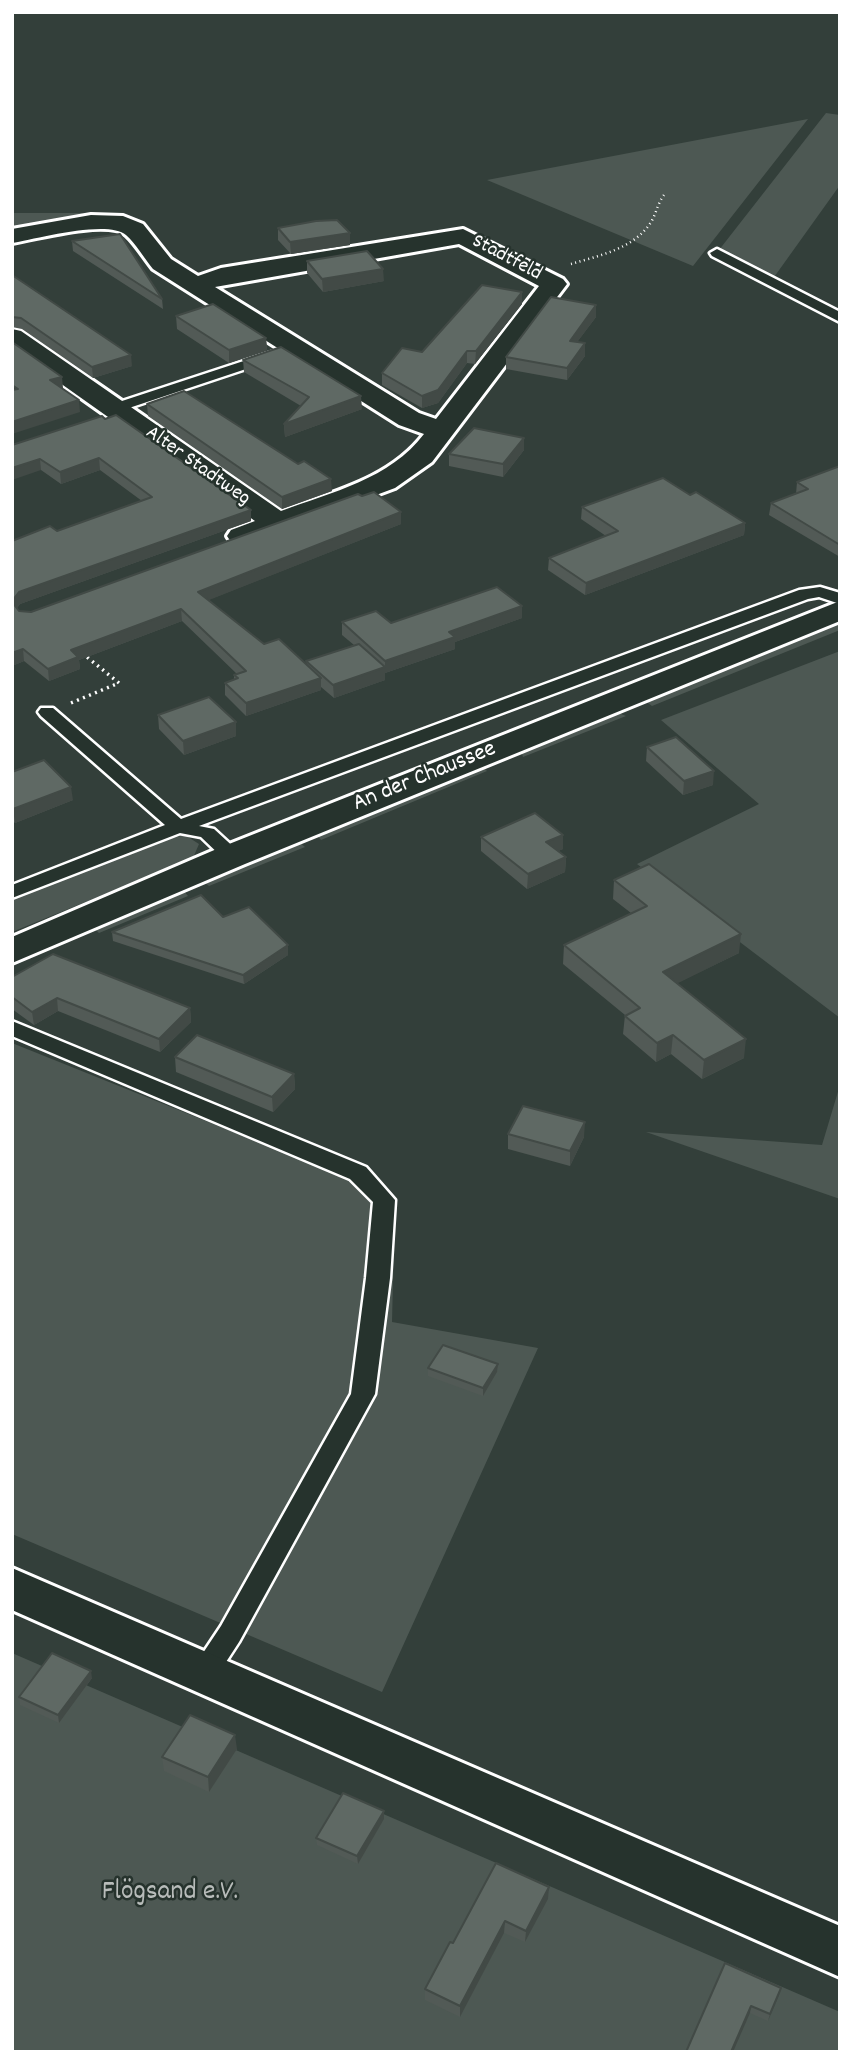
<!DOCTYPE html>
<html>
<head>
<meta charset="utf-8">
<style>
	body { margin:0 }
	#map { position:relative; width:852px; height:2064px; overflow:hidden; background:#333f3a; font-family:Dekko,sans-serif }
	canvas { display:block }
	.frame { position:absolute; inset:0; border:14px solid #fff; pointer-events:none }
</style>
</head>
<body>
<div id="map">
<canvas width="852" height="2064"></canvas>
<div class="frame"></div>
</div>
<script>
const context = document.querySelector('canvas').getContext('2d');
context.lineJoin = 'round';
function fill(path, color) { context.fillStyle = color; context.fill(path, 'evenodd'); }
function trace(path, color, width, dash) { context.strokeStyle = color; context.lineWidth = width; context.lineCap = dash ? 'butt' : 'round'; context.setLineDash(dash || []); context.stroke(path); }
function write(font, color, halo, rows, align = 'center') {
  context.font = font + ' Dekko,sans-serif'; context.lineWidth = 5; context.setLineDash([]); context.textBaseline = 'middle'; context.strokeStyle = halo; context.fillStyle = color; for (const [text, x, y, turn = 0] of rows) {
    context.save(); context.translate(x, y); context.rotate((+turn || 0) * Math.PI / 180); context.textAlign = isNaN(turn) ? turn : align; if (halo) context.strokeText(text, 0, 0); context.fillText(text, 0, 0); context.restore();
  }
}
fill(new Path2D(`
	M826,113l14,2v70l-68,95 -53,-30z
	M808,119l-115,147 -206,-86z
	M12,213h74v5l-74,12z
	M840,621v9l-188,76 -8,-6z
	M840,651v367l-203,-154 122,-60 -98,-84z
	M616,712l10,4 -103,41 -2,-6z
	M483,767l4,4 -166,69 -4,-5z
	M185,835l14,9 -6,14 -181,74v-34l141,-55z
	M299,842l6,5 -96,39 -5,-4z
	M183,890l5,6 -89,37 -5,-5z
	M12,1043l383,154 -3,125 146,26 -156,344 -370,-158z
	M840,1085v114l-194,-67 176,13z
	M12,1653l828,359v40h-828z`), '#4d5853');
const service = new Path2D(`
	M717,249l123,63v10l-128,-66 -2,-3z
	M271,352l7,4 -2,3 -144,48 -17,10 -8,-5 15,-11z
	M820,587l20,6v11l-21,-7 -11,2 -609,227 15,3 25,23 3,4 -3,4h-14l-24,-23 -21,-4 -168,65v-13l153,-60 -124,-109 -3,-4 3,-4h12l128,111 618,-229z
	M12,1021l354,146 29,33 -5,78 -15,116 -136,248 -26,40 -10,3 -10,-3 -4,-8 32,-48 130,-232 15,-116 7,-76 -23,-23 -338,-143z`);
const minor = new Path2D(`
	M91,215l32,1 20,8 28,35 27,17 23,-8 242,-39 100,50 4,5 -135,178 -37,26 -153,57 -11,-3 -4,-6 4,-6 24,-9 -243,-172v-20l9,2 260,180c51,-19 109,-32 143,-77l-25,-9 -246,-156c-9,-11 -17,-25 -27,-34 -18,-16 -91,4 -114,8v-14zM459,244l80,42 -103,133 -17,-6 -204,-126z`);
const tertiary = new Path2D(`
	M12,1568l828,358v51l-828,-367z`);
const primary = new Path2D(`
	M840,601v20l-595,243 -233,99v-26l207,-89z`);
trace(service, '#fff', 5);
trace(minor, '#fff', 6);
trace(tertiary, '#fff', 6);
trace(primary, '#fff', 6);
trace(new Path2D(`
	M571,264c27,-8 61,-15 78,-39 7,-9 8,-21 15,-30`), '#fff', 2.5, [1, 3.5]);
trace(new Path2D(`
	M71,703l48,-20 -37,-30`), '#fff', 3.5, [2, 4.5]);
fill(service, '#26332d');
fill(minor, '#26332d');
fill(tertiary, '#26332d');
fill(primary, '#26332d');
fill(new Path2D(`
	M278,228l72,17 -59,9 -13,-14z
	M72,241l90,58 1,10 -90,-58z
	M307,261l77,20 -61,11 -16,-19z
	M12,275l120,91 -39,12 -71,-49 -10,-2z
	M522,292v12l-47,60 -8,-1 -29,40 -16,5 -40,-23v-12l40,-21z
	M596,305v12l-19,25 8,1v13l-18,24 -61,-11v-12z
	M176,316l90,22 1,12 -38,13 -52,-34z
	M243,360l119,49 -77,28 -1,-13 17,-18 -57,-34z
	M147,404l185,87 -50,18 -134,-93z
	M102,416l149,105 -231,83 -3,4 2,3 12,1 331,-116 39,16v12l-193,76 56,44 43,21 -1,-4 48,-16 -12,-10v-13l49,1 131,-5 -67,24v7l-70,24v7l-51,18 -13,-11v3l-75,26 -21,-21v-12l9,-4v-4l3,-1 -55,-53 -103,39 1,9 -31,12 -25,-20 -12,5v-125l45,-10 85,-30 -42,-31 -39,14 -20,-14 -29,-25z
	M524,438v12l-21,27 -54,-11v-12z
	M840,466v91l-71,-42 2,-12 25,-9 1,-12z
	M690,495l55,28 -1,12 -159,60 -37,-25 1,-12 57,-22 -25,-17 1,-12z
	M158,715l78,7v14l-52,19 -25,-26z
	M647,747l66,38 -30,10 -37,-34z
	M12,772l61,28 -58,23 -3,-3z
	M481,837l82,12 -5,2 8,6 -1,15 -38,17 -46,-38z
	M614,880l125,73 -62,30 67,75 -42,21 -31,-25 -15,8 -33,-28 2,-19 -62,-51 1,-19 67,-32 -18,-14z
	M223,917l65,38 -44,29 -131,-43 -1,-9z
	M12,977l178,31 1,14 -31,30 -102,-41 -24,14 -22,-16z
	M175,1057l119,17 1,15 -22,23 -97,-40z
	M508,1134l76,3 -14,29 -62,-17z
	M498,1364l-1,8 -14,24 -55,-20v-8z
	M92,1678l-33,45 -39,-18 -1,-8z
	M237,1749l-28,43 -45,-21 -2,-14z
	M384,1819l-26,45 -41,-19 -1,-7z
	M548,1899l-23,43 -21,-9 -44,84 -35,-17v-11l28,-46z
	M725,1963l56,25 -2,7 -11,26 -18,-8z`), '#525a56');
fill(new Path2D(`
	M350,233v12l-59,9 -1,-12z
	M383,269l1,12 -61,11 -1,-13z
	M522,292v12l-47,60 1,-13z
	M596,305v12l-27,36 1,-12z
	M266,338l1,12 -38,13v-13z
	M585,343v13l-18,24v-12z
	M467,351v12l-29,40 -16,5v-12z
	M131,355l1,11 -39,12 -1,-11z
	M62,377l1,11 -12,4 -1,-12z
	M361,396l1,13 -77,28 -1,-13z
	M79,400l1,12 -68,22v-12z
	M524,438v12l-21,27v-13z
	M99,458l1,12 -39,14 -1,-12z
	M40,459l1,11 -29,10v-12z
	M331,479l1,12 -50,18v-12z
	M251,510v11l-231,83 -7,9 -1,-12 7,-9z
	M401,512v12l-202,80 -1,-12z
	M745,523l-1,12 -159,60 1,-12z
	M522,606v12l-67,24v7l-70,24v-12l64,-29z
	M181,609l1,12 -103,39 1,9 -31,12 -1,-12 23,-19z
	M23,649l1,12 -12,5v-13z
	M385,667v13l-51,18 -1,-13z
	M321,678v12l-75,26v-13z
	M236,722v14l-52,19 -1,-14z
	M714,771l-1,14 -30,10 1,-14z
	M71,787l2,13 -58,23 -2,-14z
	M563,835v14l-17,7v-14z
	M566,857l-1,15 -38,17 1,-15z
	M741,934l-2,19 -77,38 1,-19z
	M288,945v10l-44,29 -1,-9z
	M57,998l1,13 -24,14 -2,-13z
	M190,1008l1,14 -31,30 -1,-13z
	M673,1035l-2,19 -15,8 1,-19z
	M746,1039l-2,19 -42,21 2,-19z
	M294,1074l1,15 -22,23 -1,-15z
	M585,1122l-1,15 -14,29v-15z
	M498,1364l-1,8 -14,24v-8z
	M91,1671l1,7 -33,45 -1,-8z
	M235,1735l2,14 -28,43 -1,-15z
	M384,1811v8l-26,45 -1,-8z
	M549,1887l-1,12 -23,43 1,-11z
	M505,1921l-1,12 -44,84v-11z
	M781,1988l-2,7 -11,26 2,-7z
	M751,2006l-1,7 -17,39h-2z`), '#424a46');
const building = new Path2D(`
	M337,220l13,13 -60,9 -12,-14 38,-7z
	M120,234l42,65 -90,-58z
	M367,251l16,18 -61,10 -15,-18z
	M12,275l119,80 -39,12 -71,-49 -9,-1z
	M482,285l40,7 -46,59h-9l-29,39 -16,6 -40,-23 20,-25 20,4z
	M551,297l45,8 -26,36 15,2 -18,25 -61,-11z
	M213,304l53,34 -37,12 -53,-34z
	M12,342l50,35 -12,3 29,20 -67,22v-32l6,-1 -6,-4z
	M281,347l80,49 -77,28 25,-27 -66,-37z
	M184,391l114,73 6,-3 27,18 -49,18 -135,-93z
	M116,415l135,95 -232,82 -7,9v-60l38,-15 7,5 95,-34 -53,-39 -39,14 -20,-13 -28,9v-23l90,-29 3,3z
	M474,428l50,10 -21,26 -54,-10z
	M840,466v79l-69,-42 37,-14 -11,-7z
	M663,478l27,17 6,-3 49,31 -159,60 -37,-25 69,-27 -36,-24z
	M374,492l27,20 -203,80 66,52 15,-5 42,39 -75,25 -21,-20 13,-5 -4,-3 12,-4 -65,-62 -110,41 7,7 -30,12 -25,-20 -11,4v-51l7,9 12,1 327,-118 4,2z
	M497,587l25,19 -73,26 6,5 -70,24 -43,-39 34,-11 15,12z
	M359,644l26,23 -52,18 -27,-24z
	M209,697l27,25 -53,19 -25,-26z
	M676,737l38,34 -30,10 -37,-34z
	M44,760l27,27 -58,22 -1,-37z
	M535,813l28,22 -17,7 20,15 -38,17 -47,-37z
	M649,864l92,70 -78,38 83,67 -42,21 -31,-25 -16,8 -32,-27 15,-8 -76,-63 83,-39 -33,-26z
	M201,895l22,22 26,-10 39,38 -45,30 -131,-43z
	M53,954l137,54 -31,31 -102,-41 -25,14 -20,-15v-20z
	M197,1035l97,39 -22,23 -97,-40z
	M523,1106l62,16 -15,29 -62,-17z
	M443,1345l55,19 -15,24 -55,-20z
	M52,1653l39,18 -33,44 -39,-18z
	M190,1715l45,20 -27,42 -46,-20z
	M343,1793l41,18 -27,45 -41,-18z
	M496,1863l53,24 -23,44 -21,-10 -45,85 -35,-17 25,-47 3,1z
	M725,1963l56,25 -11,26 -19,-8 -20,46h-45z`);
fill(building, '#5f6964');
trace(building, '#424a46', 2);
write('21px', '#fff', '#26332d', [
	["Stadtfeld",506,259,28],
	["Alter Stadtweg",197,467,35]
]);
write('24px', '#fff', '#26332d', [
	["An der Chaussee",425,778,-22]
]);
write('28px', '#b8bcba', '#26332d', [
	["Flögsand e.V.",170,1894]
]);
</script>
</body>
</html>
